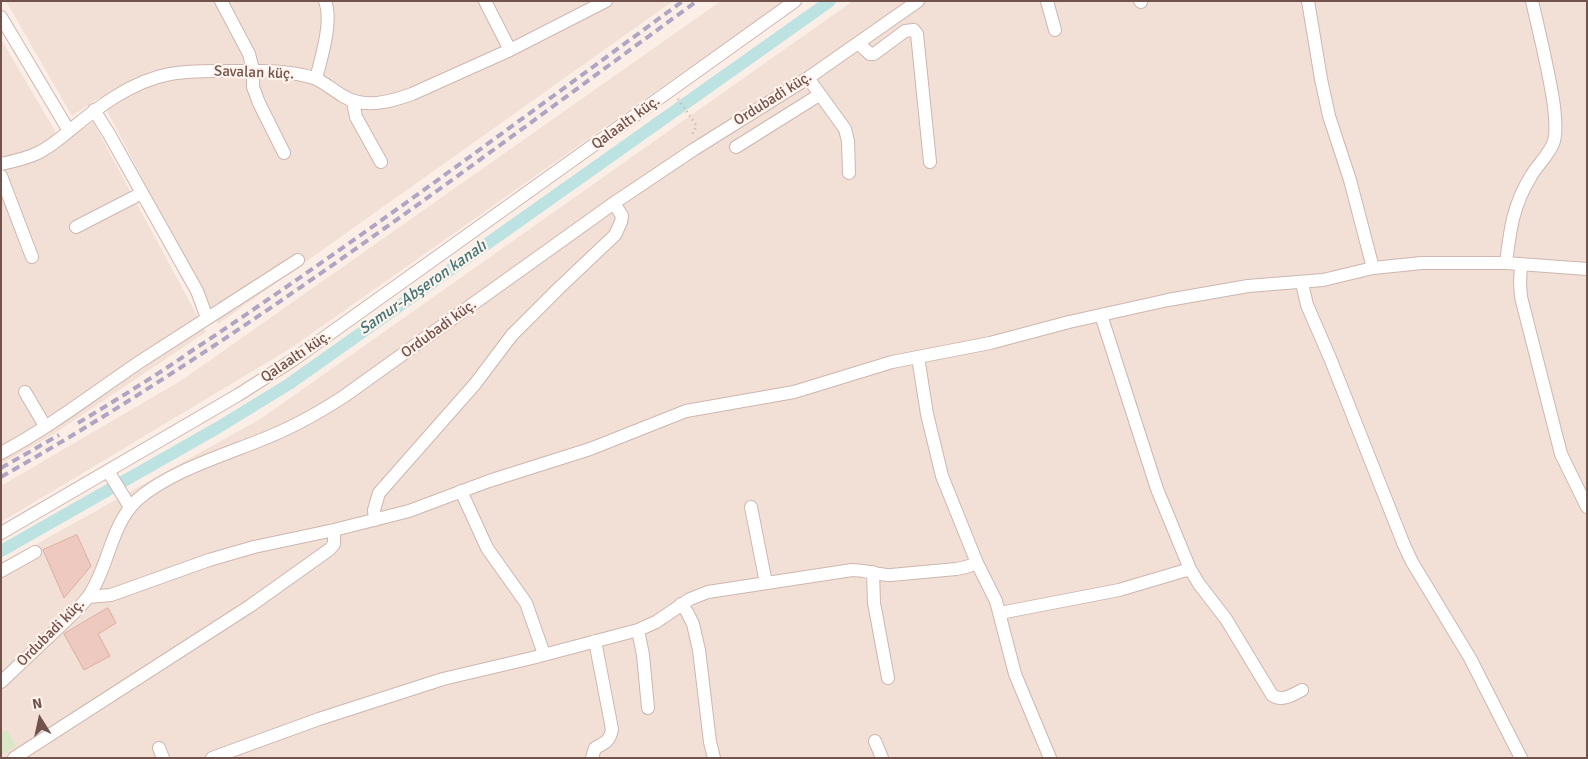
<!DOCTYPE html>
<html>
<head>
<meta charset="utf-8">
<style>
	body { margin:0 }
	#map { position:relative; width:1588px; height:759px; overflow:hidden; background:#fbeee6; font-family:Signika,sans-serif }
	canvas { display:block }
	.frame { position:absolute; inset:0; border:2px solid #72524c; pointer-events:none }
	.north { position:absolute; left:15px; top:694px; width:50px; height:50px; -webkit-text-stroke:4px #fef3ec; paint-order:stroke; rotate:350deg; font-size:14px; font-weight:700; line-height:20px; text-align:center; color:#72524c }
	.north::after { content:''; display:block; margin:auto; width:18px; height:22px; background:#72524c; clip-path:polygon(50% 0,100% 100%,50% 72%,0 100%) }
</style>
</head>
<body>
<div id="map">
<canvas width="1588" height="759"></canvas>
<div class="frame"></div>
<div class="north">N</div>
</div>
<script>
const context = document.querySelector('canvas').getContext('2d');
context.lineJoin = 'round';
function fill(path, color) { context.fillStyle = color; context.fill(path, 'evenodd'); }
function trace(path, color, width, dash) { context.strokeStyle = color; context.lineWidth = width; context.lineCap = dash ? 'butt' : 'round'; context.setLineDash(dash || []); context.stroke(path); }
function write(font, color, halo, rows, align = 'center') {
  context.font = font + ' Signika,sans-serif'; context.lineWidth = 4.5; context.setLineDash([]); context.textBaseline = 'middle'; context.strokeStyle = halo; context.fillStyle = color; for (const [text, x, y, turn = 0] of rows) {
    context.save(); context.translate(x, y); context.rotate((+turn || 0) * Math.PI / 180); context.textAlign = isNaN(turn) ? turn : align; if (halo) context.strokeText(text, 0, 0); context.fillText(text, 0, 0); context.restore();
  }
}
fill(new Path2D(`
	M6,1h667l-455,323 -118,-227 -28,19z
	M721,1h63l-493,347 -290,174v-36l181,-106z
	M853,1h734v757h-1586v-194l261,-146z
	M1,39l61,104 31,-21 113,210 -154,103 -51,29z`), '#f2dfd5');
fill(new Path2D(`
	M7,730l9,16 -15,9v-22z`), '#d9e7c5');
trace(new Path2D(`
	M1,551l218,-124 70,-43 541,-383`), '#bce3e1', 12);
const building = new Path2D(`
	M77,535l14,31 -27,32 -21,-48z
	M108,608l8,15 -18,11 12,22 -26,14 -20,-36z`);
fill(building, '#eec9bf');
trace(building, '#dfada1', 1);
const minor = new Path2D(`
	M221,1l28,53 4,16v17l6,16 25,50
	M485,1l25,49
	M1047,1l8,29
	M1140,1l1,1
	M1308,1l13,78 8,37 21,64 23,88
	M1,17l68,114c-26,22 -35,26 -68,33
	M858,43l12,11h4l31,-23 9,-1 3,4 13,128
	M808,78l37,51 3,12 1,32
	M316,79c5,-21 17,-57 9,-78
	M353,102l3,15 25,45
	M94,110l15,24 88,157 10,27
	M69,131c29,-24 63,-50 101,-57 21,-4 43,-3 65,-3 25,-1 54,-1 79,7 10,4 19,12 29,18 21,13 47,6 69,-2l98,-44 96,-49
	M736,147l83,-52
	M1,176l31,81
	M76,227l66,-34
	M1506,263c4,-33 7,-58 25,-87 7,-12 19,-22 23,-35 3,-11 1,-24 0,-35 -5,-35 -14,-70 -22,-105
	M1521,265l-1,18 1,14 40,157 26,53
	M1302,283l5,22 23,53 74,187 8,17 58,96 51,100
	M1101,315l56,174 33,80 9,15 27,35 46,76c10,7 20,0 30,-5
	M918,357l9,57 15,62 35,87 19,38 19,73 35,84
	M25,392l20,34
	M1,453c49,-26 94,-61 140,-92 52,-34 105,-67 157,-101
	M108,471l22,36
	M461,491l26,57 39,55 18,51
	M751,507l15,76
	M375,520l-1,-10 5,-17 96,-109 37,-49 47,-47 56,-53 6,-13 1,-6 -8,-13
	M1,533l237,-138 55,-35 502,-359
	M1,571l34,-19
	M873,572l1,31 14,75
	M88,597l23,-2 98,-35 45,-13 80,-17 75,-19 80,-30 101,-32 96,-38 108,-19 98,-30 98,-19 79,-21 99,-22 80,-14 75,-6 50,-12 49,-5h84l81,6
	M681,604l6,8 6,12 6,26 11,92 4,16
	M1000,613l119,-23 71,-21
	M638,630l5,25 5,53
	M1,682c18,-17 35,-33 53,-50 11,-11 24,-22 34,-35 21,-30 22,-71 49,-97 36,-32 99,-48 143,-68 22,-10 43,-22 63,-35l271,-194 79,-53 115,-72 110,-77
	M875,741l7,17
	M159,748l4,10
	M14,758l236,-152 80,-57 4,-5v-14
	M212,758l107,-39 124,-40 89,-21 106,-28 18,-8 34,-23 18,-7 144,-22c14,0 26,5 39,5l65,-6 10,-2 11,-4
	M592,758l3,-10c10,-5 15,-7 17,-19l-17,-88`);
trace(minor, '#cdb7b0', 14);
trace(new Path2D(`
	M678,99l18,26 -1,5 -4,6`), '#d3aca2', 2.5, [1, 4]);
trace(minor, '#fff', 12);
trace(new Path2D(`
	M78,423c38,-23 76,-46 112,-71 168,-111 330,-232 493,-351
	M1,468l58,-33
	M1,477c245,-139 469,-311 696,-476`), '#afa5c3', 4, [8, 5]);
write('15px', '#72524c', '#fef3ec', [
	["Savalan küç.",254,73,2],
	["Ordubadi küç.",773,99,-32],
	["Qalaaltı küç.",626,123,-36],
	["Ordubadi küç.",439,329,-36],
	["Qalaaltı küç.",296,357,-34],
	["Ordubadi küç.",51,633,-45]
]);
write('italic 16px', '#427675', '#fef3ec', [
	["Samur-Abşeron kanalı",423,288,-35]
]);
</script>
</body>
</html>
